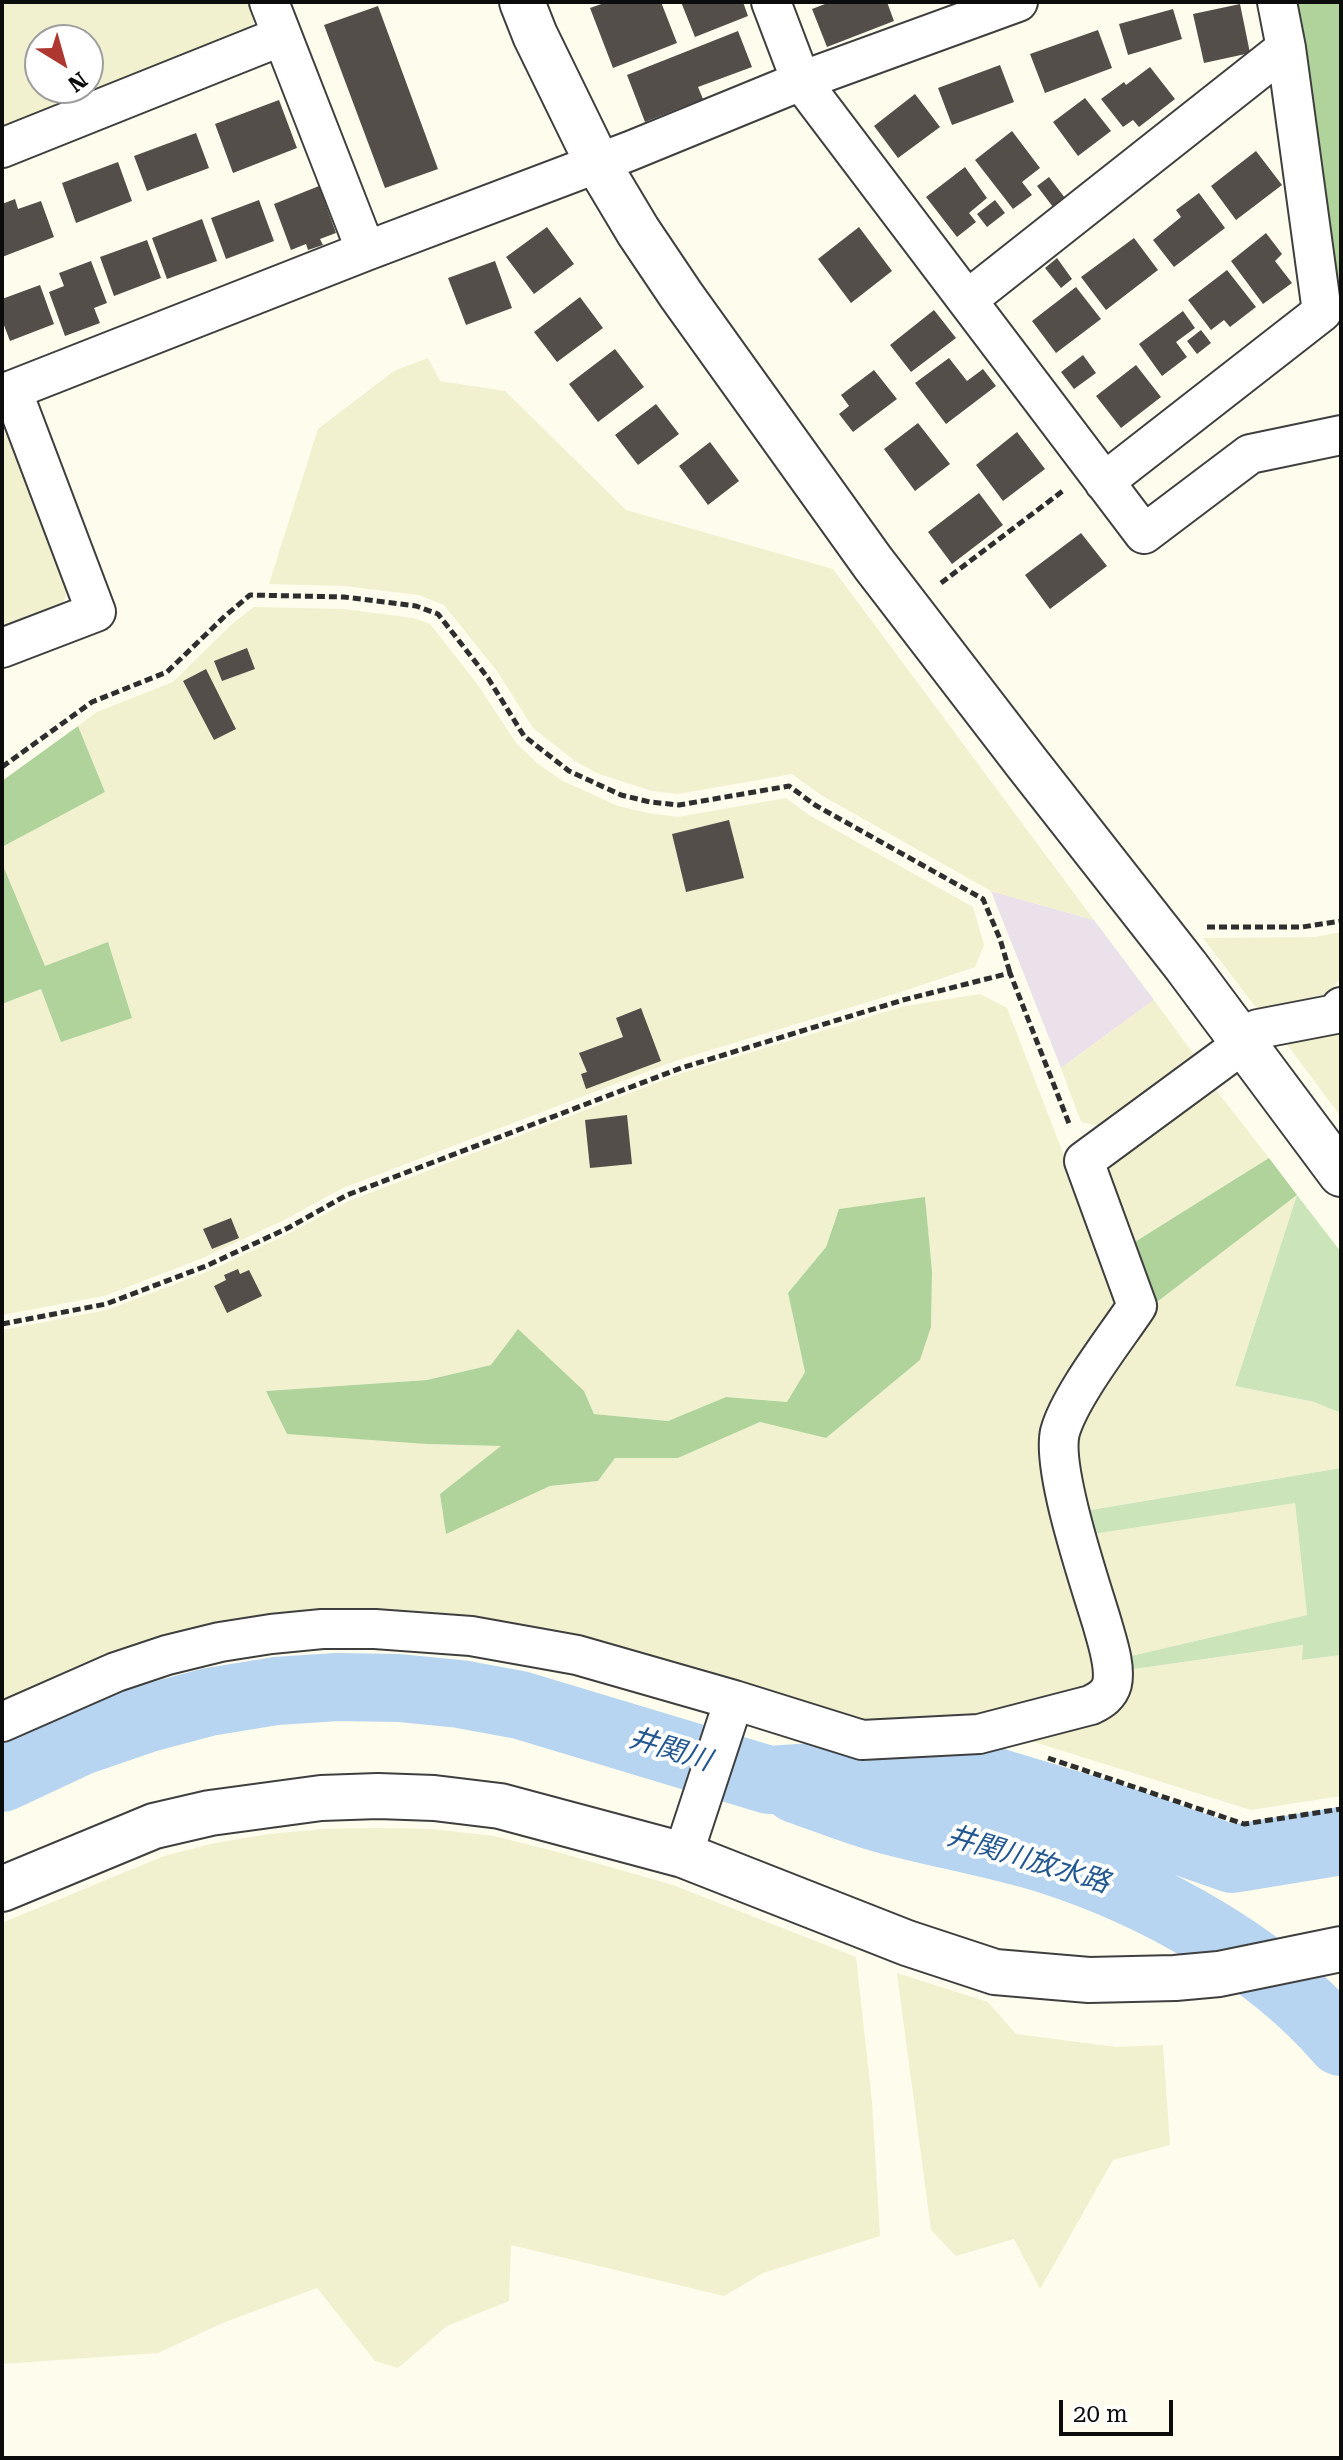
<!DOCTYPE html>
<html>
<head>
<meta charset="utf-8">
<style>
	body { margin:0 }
	#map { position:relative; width:1343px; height:2460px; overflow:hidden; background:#fdfced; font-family:"Roboto Serif",serif }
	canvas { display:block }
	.frame { position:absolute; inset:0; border:4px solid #0c0c0c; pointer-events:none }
	.north { position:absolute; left:24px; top:24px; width:80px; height:80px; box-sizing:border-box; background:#fff; border:2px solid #9e9e9e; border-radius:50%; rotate:143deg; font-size:22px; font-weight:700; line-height:32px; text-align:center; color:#0c0c0c }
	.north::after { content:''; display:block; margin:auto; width:28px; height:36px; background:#ae3732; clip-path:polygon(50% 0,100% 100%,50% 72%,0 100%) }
	.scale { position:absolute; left:1059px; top:2400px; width:114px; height:36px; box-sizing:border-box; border:4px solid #0c0c0c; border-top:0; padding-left:10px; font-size:24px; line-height:28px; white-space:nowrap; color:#0c0c0c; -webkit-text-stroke:6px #fff; paint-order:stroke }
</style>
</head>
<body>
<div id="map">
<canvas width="1343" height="2460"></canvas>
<div class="frame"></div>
<div class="north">N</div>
<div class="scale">20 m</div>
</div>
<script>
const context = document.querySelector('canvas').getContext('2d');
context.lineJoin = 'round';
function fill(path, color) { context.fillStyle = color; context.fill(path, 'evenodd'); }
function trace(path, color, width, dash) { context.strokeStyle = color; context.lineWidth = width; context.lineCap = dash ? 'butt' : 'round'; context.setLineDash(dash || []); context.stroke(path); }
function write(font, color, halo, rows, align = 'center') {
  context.font = font + ' "Roboto Serif","Noto Sans JP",serif'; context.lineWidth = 8; context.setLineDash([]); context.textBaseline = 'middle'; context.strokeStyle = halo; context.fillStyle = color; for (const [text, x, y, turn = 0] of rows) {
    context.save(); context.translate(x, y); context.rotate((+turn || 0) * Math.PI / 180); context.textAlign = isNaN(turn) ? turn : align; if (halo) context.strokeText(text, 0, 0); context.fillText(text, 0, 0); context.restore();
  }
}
fill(new Path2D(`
	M991,891l103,29 60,80 -93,68z`), '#eae1ea');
fill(new Path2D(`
	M2,2h251l5,11 -10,21 -246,95zM40,40h48v48h-48z
	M428,358l12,23 65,10 121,119 207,59 261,351 -103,-29 -170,-96 -29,-21 -114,20 -26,-3 -53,-17 -24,-13 -42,-33 -36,-57 -53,-66 -25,-10 -74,-9 -76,-2 49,-155 76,-58z
	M2,424l7,4 61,158 -9,21 -59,23z
	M254,607l89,2 70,9 17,6 48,61 38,58 22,21 25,17 55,25 30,7 30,4 108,-19 23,17 164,92 11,38 -9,22 -74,25 -223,68 -335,128 -59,32 -81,38 -99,38 -102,19v-311l39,-15 4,-23 -43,-103v-16l103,-55 -27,-66 19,-14 76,-30 59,-58z
	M1341,932v45l-16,22 -67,11 -55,-72 112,-1z
	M980,994l27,14 116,300 -67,107 48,271 -121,35 -120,8 -488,-112 -373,93v-380l105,-20 102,-39 81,-38 59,-32 333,-128 223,-67zM925,1198l7,73 -1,56 -11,33 -94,78 -66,-16 -82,36h-63l-17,23 -48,5 -104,47 -5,-39 61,-48 -75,-2 -161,-53 161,-11 64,-15 93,26 10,23 74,7 58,-24 61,5 18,-30 -17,-79 38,-46 13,-38z
	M1154,1000l43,59 -93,68 -23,-5 -20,-54z
	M1341,1012v105l-58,-78z
	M1216,1090l53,68 -139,87 -25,-64 7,-16z
	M1297,1195l-62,191 79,16 27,11v55l-262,44 -11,-77 85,-130z
	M1295,1502l12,113 -189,44 -32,-124z
	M1304,1645l-1,15 38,-5v141l-90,14 -223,-70 92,-69z
	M378,1828l54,1 62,7 56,14 123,35 183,72 16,145 8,134 -117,37 -39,23 -213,-51 -2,56 -62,25 -49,42 -23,-7 -58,-73 -92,34 -67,31 -156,11v-441l162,-67 51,-13 54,-9 55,-5z
	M897,1973l91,29 28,32 100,13 47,-2 7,100 -57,15 -73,129 -26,-50 -58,17 -25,-26z`), '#f1f1d0');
fill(new Path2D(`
	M1297,1195l44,57v161l-27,-11 -79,-16z
	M1341,1468v187l-39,5 1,-15 -183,26 -2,-12 189,-44 -12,-112 -209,32 -7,-23z`), '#cce4ba');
fill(new Path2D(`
	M1285,2h56l-1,315z
	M78,726l27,66 -103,55v-66z
	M2,863l43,103 63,-24 24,76 -71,24 -20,-53 -39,15z
	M1269,1158l28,37 -144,110 -23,-60z
	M925,1197l7,74 -1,56 -11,33 -94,78 -66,-16 -82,36h-63l-17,23 -48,5 -104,48 -6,-40 61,-48 -74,-2 -140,-10 -21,-43 161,-11 64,-15 27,-36 66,62 10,23 74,7 58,-24 61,5 18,-30 -17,-79 38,-46 13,-38z`), '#afd39b');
trace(new Path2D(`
	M2,1778l79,-37 64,-22 64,-17 67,-11 61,-4 62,1 61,6 60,11 249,75 181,-12 165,50 117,41 109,-18
	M796,1789c29,10 58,22 87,30 55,15 111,24 166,41 106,34 219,97 292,182`), '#b7d5f0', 68);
fill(new Path2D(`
	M607,2h54l16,41 -64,25 -23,-60z
	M681,2h62l5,14 -53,21z
	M830,2h57l7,19 -67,26 -15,-38z
	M1240,4l10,49 -46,10 -11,-49z
	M378,6l60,163 -53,19 -61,-163z
	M1173,9l9,30 -54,16 -9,-31z
	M1098,30l14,38 -67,25 -15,-39z
	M738,31l14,36 -54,20 5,12 -58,23 -18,-47z
	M1000,65l14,37 -62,23 -14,-37z
	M1150,67l25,32 -36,28 -6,-7 -10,7 -22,-28 23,-17 2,3z
	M915,94l25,33 -42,31 -24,-32z
	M1085,98l26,33 -33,25 -25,-34z
	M279,100l18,48 -64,25 -18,-49z
	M1012,131l28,37 -18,14 10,13 -19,14 -38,-49z
	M196,133l13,35 -62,23 -13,-35z
	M1256,151l26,34 -46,35 -25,-34z
	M118,162l14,39 -56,22 -14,-40z
	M965,167l22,31 -18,15 7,9 -19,15 -31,-40z
	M1049,177l16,21 -12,9 -16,-21z
	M319,186l17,47 -16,6 3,6 -15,5 -2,-6 -15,6 -17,-46z
	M1199,193l26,35 -51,39 -21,-27 28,-23 -5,-7z
	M15,199l3,10 23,-8 13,36 -52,20v-53z
	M259,200l15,41 -48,18 -15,-41z
	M995,200l10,13 -18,14 -10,-13z
	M202,219l15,42 -50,18 -15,-41z
	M547,227l27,37 -40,30 -28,-37z
	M859,227l33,44 -41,32 -33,-44z
	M1266,233l16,21 -7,7 17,22 -29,21 -32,-43z
	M1134,238l24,32 -52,40 -25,-33z
	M147,240l14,38 -47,18 -14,-39z
	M1057,258l15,21 -11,9 -16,-20z
	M91,261l16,42 -13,5 6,15 -35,13 -16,-44 15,-6 -5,-13z
	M495,261l17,47 -46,17 -18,-47z
	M1227,270l29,37 -26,20 -6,-7 -13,10 -23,-30z
	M40,285l14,39 -44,17 -8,-21v-21z
	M1076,287l25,32 -45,34 -24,-32z
	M580,297l23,31 -46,34 -23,-30z
	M934,310l22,28 -45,34 -21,-27z
	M1183,311l12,17 -19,14 11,15 -25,19 -23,-32z
	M1201,330l10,13 -14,11 -10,-13z
	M615,349l29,38 -46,35 -29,-38z
	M1083,355l13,18 -22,16 -13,-17z
	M949,358l18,23 16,-12 13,17 -50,38 -31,-41z
	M1136,365l25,32 -40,31 -25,-32z
	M874,370l23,29 -44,33 -14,-18 10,-8 -8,-11z
	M656,404l23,30 -41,31 -23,-30z
	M918,423l32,41 -35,27 -31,-42z
	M1017,432l28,37 -42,32 -27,-36z
	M710,442l29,39 -31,24 -29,-39z
	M979,493l24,32 -51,39 -24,-32z
	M1081,533l26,33 -57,43 -25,-34z
	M247,648l8,21 -33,12 -8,-20z
	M206,669l30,60 -22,11 -31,-59z
	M729,820l15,58 -58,14 -14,-58z
	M641,1008l20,53 -75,28 -5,-15 6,-2 -8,-19 44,-16 -7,-19z
	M627,1115l5,49 -42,4 -5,-48z
	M231,1218l8,20 -27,11 -9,-20z
	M238,1269l2,5 9,-4 13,26 -35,17 -13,-27 12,-6 -2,-5z`), '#544e4a');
const minor = new Path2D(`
	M269,2l97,249
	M771,2l30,79 343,453 106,-80 91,-19
	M2,148l280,-112
	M967,300l319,-252
	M2,394l364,-143 264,-100 171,-70 217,-79
	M1104,482l218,-170 -36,-264 -9,-46
	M2,648l94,-36 -84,-222
	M2,1722l114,-50 51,-17 53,-13 51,-8 51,-5h53l96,7 106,19 157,45 128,40 117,-6 112,-29c10,-5 18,-10 21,-21 4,-18 -5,-43 -10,-61 -12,-40 -51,-154 -42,-191 10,-36 55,-93 77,-126l-53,-145 159,-117 15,-15 78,-15 5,-7
	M683,1855l51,-155`);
const tertiary = new Path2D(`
	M522,2l13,33 63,129 40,67 43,64 192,268 153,199 160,204 155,208
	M2,1889l152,-63 56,-13 111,-15 57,-2 56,2 66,8 183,49 224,88 88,29 94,8 86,-2 44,-4 122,-25`);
trace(minor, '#3f3f3f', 42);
trace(tertiary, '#3f3f3f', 48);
trace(new Path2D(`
	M941,583l123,-93
	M2,767l90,-65 75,-30 58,-56 25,-21 94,2 72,9 22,8 50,64 36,58 45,35 52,24 29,7 29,3 110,-19 26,19 168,94 17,40 10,34
	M1207,927h95l39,-6
	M2,1324l104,-20 100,-38 82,-38 59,-33 334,-127 222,-68 107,-27 60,153
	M1048,1758l196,66 97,-15`), '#2e2e2e', 5, [8, 4]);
trace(minor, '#fff', 38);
trace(tertiary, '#fff', 44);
write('italic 28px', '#225791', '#fff', [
	["井関川",670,1750,17],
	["井関川放水路",1028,1860,17]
]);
</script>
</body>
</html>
